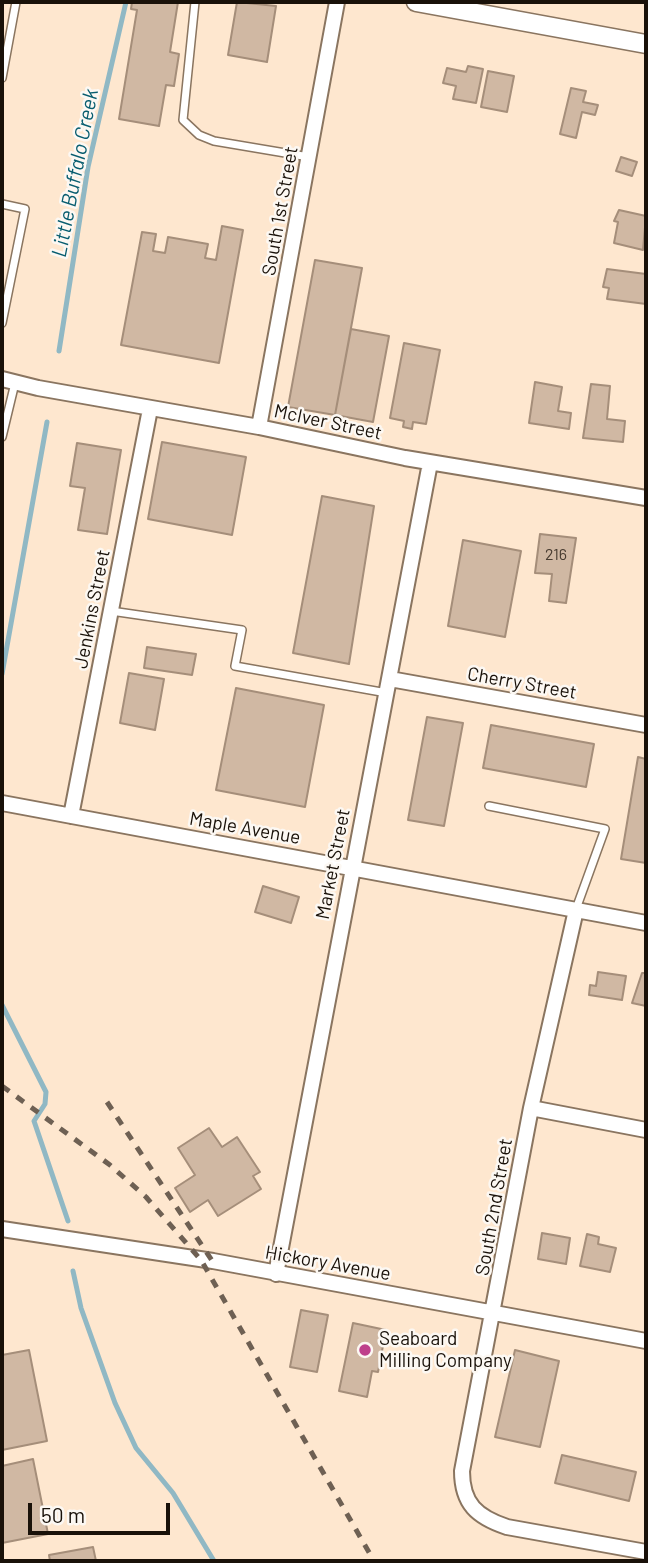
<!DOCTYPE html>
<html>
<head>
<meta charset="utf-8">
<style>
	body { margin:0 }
	#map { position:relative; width:648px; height:1563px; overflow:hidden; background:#fee7cf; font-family:Barlow,sans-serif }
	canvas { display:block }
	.frame { position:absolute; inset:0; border:4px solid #191109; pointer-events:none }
	.scale { position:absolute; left:28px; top:1503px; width:142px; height:32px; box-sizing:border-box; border:4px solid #191109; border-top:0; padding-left:9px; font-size:21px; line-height:24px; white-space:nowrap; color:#191109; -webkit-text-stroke:5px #fcf8f3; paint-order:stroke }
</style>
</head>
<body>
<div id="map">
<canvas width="648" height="1563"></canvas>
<div class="frame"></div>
<div class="scale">50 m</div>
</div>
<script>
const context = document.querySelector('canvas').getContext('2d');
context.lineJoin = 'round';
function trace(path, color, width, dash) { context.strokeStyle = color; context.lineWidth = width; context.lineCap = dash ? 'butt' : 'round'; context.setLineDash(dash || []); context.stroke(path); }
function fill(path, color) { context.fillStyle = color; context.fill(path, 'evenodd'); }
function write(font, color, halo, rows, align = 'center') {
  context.font = font + ' Barlow,sans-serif'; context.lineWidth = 5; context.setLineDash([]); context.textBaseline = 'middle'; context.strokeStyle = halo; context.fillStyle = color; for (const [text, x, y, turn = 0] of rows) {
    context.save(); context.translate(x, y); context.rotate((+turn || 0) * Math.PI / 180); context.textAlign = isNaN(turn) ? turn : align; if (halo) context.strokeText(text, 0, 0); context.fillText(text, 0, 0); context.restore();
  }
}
trace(new Path2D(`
	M59,351l29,-184 38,-165
	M2,674l45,-252
	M2,1005l44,87 -1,12 -11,17 34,100
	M73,1271l8,37 34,95 21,45 37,45 41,68`), '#90b8c4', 5);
const building = new Path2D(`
	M132,2h46l-8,50 9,2 -5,32 -8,-1 -7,41 -40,-7 18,-109 -6,-1z
	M237,2l39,4 -9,56 -39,-7z
	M468,66l15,3 -7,34 -23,-4 3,-13 -13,-3 4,-15 19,4z
	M488,71l26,5 -7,36 -26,-5z
	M571,88l15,3 -3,11 15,3 -3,10 -13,-3 -6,26 -16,-4z
	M621,157l16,5 -5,14 -16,-5z
	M619,210l27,6 -3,34 -29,-7 4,-21 -4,-1z
	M222,226l21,4 -24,133 -98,-18 21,-113 14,2 -3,17 12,2 3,-16 40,7 -3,14 11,2z
	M315,260l47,8 -27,147 -47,-8z
	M607,269l39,5v30l-39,-5 2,-11 -6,-1z
	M351,329l38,7 -16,86 -38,-7z
	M404,343l36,7 -14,74 -13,-2 -1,7 -9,-2 1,-6 -14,-3z
	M535,382l27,5 -4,24 13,2 -2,16 -40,-6z
	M591,384l19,2 -3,33 18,2 -2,21 -40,-4z
	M162,442l84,15 -14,78 -84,-16z
	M77,443l44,7 -14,84 -29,-4 7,-42 -15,-2z
	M322,496l52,10 -25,158 -56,-11z
	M540,534l36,4 -10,65 -17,-2 3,-27 -17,-1z
	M463,540l58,11 -16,86 -57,-11z
	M147,647l49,7 -4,21 -48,-7z
	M129,673l35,6 -9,51 -35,-7z
	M236,688l88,17 -19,102 -89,-17z
	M427,717l36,6 -19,103 -36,-6z
	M491,725l103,19 -8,43 -103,-19z
	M638,757l8,2v104l-25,-4z
	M263,886l36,11 -8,26 -36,-11z
	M598,972l28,4 -4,24 -33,-5 1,-10 6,1z
	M642,973h4v33l-14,-3z
	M209,1128l13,19 15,-10 23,35 -7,4 8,13 -43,27 -10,-16 -18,12 -15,-24 20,-13 -17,-27z
	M542,1233l28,5 -4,26 -28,-5z
	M587,1234l12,3 -1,7 18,4 -6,24 -30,-6z
	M301,1310l27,5 -11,57 -27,-5z
	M353,1323l33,7 -8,42 -6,-1 -5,26 -28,-6z
	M29,1350l18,91 -45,9v-95z
	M515,1350l44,11 -19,86 -45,-10z
	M562,1455l74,17 -7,29 -74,-18z
	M33,1459l15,75 -46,9v-77z
	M93,1547l3,14h-46l-1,-6z`);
fill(building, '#d0b8a3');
trace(building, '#a58e7a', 2);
const service = new Path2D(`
	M195,2l-12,118 16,15 15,6 95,16
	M2,78l14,-76
	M2,204l23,5 -23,114
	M2,437l13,-54
	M111,611l131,19 -7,36 152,27
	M489,806l116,23 -29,80`);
const minor = new Path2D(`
	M2,379l36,9 221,39 146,31 241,40
	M259,427l78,-425
	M390,679l256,46
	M2,803l644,120
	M71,816l79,-407
	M576,910l-45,198 -69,363c0,33 15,46 45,56l139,25
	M531,1108l115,22
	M2,1229l211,32 433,80
	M276,1274l154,-811`);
const tertiary = new Path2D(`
	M416,2l230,42`);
trace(service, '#8a7560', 10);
trace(minor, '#8a7560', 18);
trace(tertiary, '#8a7560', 21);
trace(service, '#fff', 7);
trace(minor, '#fff', 14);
trace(tertiary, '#fff', 18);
trace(new Path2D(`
	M2,1086l108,79 36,32 55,63 173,301
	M107,1102l106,160`), '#6e6053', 5, [9, 9]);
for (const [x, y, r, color] of [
	[365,1350,7,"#be3f8b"]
]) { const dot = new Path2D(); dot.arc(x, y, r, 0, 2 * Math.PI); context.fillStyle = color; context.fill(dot); trace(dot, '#fcf8f3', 2.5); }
write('16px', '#473b30', null, [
	["216",556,555]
]);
write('19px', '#191109', '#fcf8f3', [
	["South 1st Street",280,211,-80],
	["McIver Street",328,422,12],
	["Jenkins Street",92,609,-79],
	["Cherry Street",522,683,10],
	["Maple Avenue",245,828,10],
	["Market Street",333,864,-79],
	["South 2nd Street",494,1207,-80],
	["Hickory Avenue",328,1263,10]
]);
write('19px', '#191109', '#fcf8f3', [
	["Seaboard",379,1339],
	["Milling Company",379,1361]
], 'left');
write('italic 21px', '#085d6f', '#fcf8f3', [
	["Little Buffalo Creek",75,173,-79]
]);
</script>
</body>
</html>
